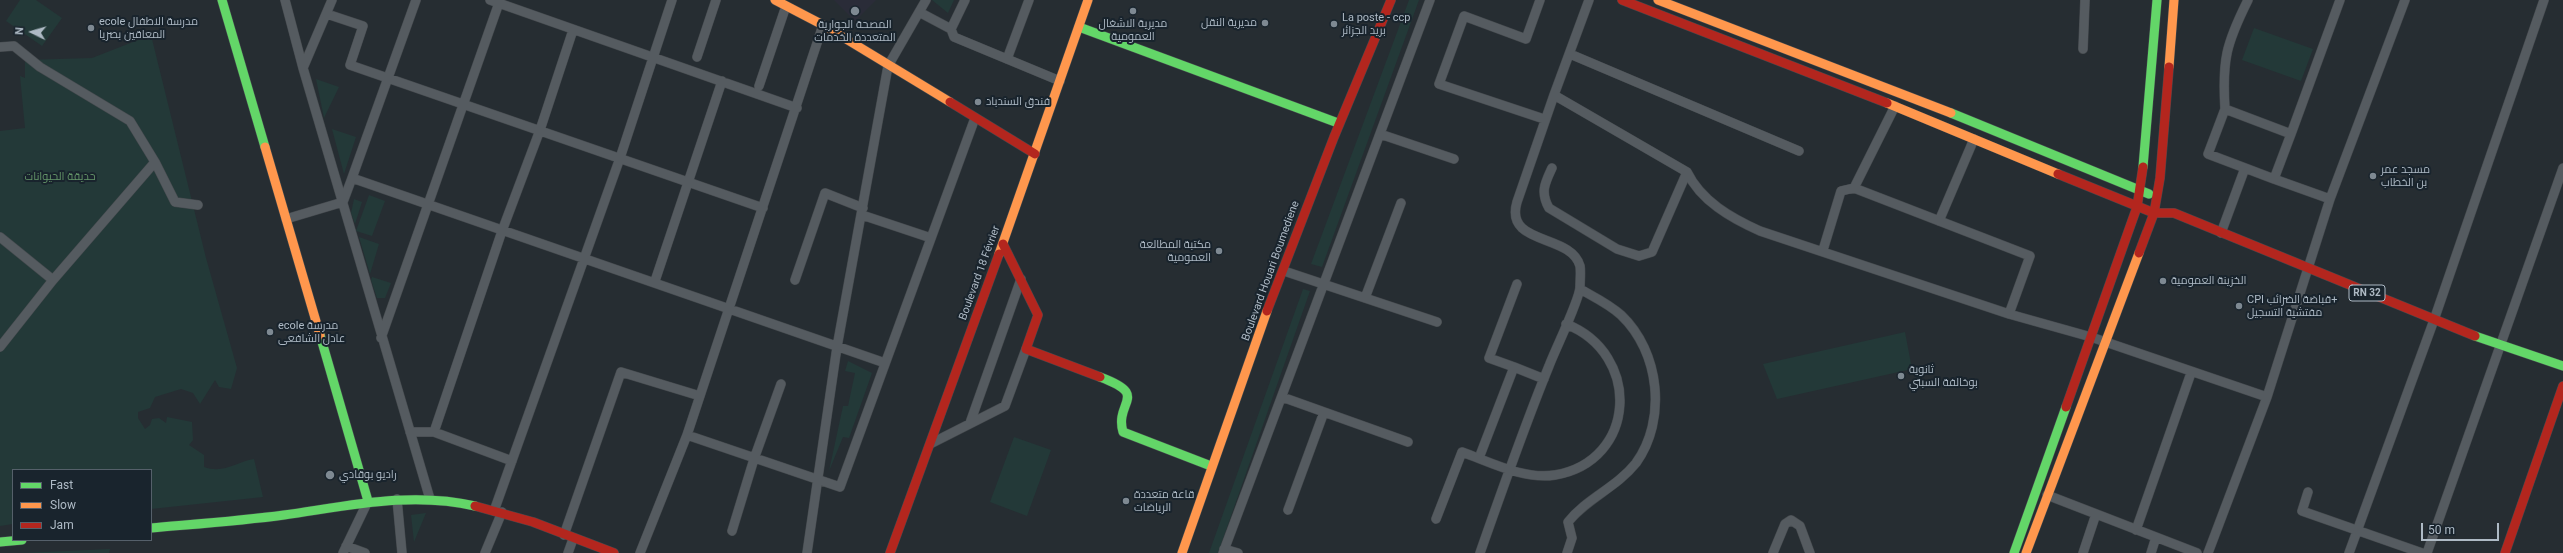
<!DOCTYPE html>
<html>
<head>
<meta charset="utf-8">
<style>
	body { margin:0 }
	#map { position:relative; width:2563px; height:553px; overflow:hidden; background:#262d32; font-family:Roboto,sans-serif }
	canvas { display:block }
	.legend { position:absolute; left:12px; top:469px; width:140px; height:72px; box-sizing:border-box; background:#19242d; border:1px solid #55606a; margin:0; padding:5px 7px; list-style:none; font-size:12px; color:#aebac5 }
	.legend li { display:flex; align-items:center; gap:8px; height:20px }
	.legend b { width:20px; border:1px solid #55606a }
	.north { position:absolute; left:12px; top:12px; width:40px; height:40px; -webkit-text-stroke:3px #19242d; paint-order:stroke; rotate:275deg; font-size:11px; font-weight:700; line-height:16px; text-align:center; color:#aebac5 }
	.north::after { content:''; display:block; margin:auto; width:14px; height:18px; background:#aebac5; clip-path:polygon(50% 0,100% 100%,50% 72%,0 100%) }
	.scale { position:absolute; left:2421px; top:523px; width:78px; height:18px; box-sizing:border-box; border:2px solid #aebac5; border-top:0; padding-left:5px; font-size:12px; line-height:14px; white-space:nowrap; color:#aebac5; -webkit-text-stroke:3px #19242d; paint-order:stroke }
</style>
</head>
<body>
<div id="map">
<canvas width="2563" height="553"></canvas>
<ul class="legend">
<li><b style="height:5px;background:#63d668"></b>Fast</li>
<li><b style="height:5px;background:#ff974d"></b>Slow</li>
<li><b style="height:5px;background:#b3261e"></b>Jam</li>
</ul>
<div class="north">N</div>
<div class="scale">50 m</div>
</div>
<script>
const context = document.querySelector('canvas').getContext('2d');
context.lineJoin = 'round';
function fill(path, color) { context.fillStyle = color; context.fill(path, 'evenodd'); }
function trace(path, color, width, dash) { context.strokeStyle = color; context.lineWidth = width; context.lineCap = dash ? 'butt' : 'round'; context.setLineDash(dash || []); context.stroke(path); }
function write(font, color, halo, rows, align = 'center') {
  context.font = font + ' Roboto,Cairo,sans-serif'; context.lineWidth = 4; context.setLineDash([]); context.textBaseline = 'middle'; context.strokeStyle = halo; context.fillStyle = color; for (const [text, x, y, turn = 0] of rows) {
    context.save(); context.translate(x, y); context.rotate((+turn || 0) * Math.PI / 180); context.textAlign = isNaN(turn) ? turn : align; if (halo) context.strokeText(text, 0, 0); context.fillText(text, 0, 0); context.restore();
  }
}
fill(new Path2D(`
	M834,0h42l-21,21z`), '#2a2c38');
fill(new Path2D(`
	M20,0h16l26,18 -20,28 -36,-25z
	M932,0h22l-6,13z
	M1409,0h10l-97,267 -11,-3z
	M2254,28l59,21 -12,32 -59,-21z
	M151,35l55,223 31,110 -6,21 -12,-2 -4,-7 -15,24 -7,-11 -12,-4 -26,8 -5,11 -12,4v6l7,11 5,-4 2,-6 7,-1 7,5 1,-6 25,5 1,18 -4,5 15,10v12c20,7 32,-5 50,-8l9,38 -112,12v-39h-138v54l-13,2v-395l25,-3 -5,-52 5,2v-18l67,-2z
	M316,79l23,8 -15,31z
	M332,129l24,8 -12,37z
	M369,195l16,6 -13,35 -16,-5z
	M354,199l8,3 -7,22 -4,-11z
	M359,237l20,7 -9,30z
	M372,277l19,6 -6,15h-8l-6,-18z
	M1303,289l7,2 -92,262h-9z
	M1905,332l7,37 -135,30 -14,-35z
	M848,361l24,12 -23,65 -6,-1 -14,34 14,-65h5l7,-33 -10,-2z
	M1014,437l37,13 -24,66 -37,-14z
	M426,513l-12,29 -3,-27z
	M110,549l-1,4h-87z`), '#233938');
const street = new Path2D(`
	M285,0l18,68 127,431
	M490,0l307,108
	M1540,0l-14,39 -62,-23 -25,68 105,35
	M1589,0l-35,95 133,77c14,29 44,46 73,59l249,83 82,23 176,60
	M919,12l32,17 3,8 106,44
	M327,14l36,12 -13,39 413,143
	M951,29l14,-29
	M0,47l14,-1 26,21 90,54 25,41 -102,118 -53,67
	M2083,49l2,-49
	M1570,54l229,97
	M697,57l19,-57
	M1007,59l22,-59
	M303,68l29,-68
	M759,86l27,-80
	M2225,109c-3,-49 1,-65 23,-109
	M1380,134l74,25
	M2291,134l49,-134
	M155,162l20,40 23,3
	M1552,168c-7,15 -12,24 -3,40l68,41 22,7 13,-4 35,-80
	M2245,168l29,11
	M352,178l64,-178
	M1854,188l41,-82
	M862,215l69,23
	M286,219l57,-17 9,-24 533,185
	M1939,221l35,-82
	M2221,233l24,-65 -37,-14 17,-45 66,25 -17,45 56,20
	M0,237l53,43
	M1823,250l18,-59 13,-3 176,68 -21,58
	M1284,271l153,51
	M795,280l30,-87 38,15
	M655,281l67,-200
	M1365,298l36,-95
	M381,338l119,-338
	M1514,367l-25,-9 28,-74
	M1282,397l126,45
	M970,423l51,-144
	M410,432h24
	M687,435l153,52 135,-369
	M932,443l73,-37 21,-57
	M1479,458l35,-91 30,12
	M512,461l-78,-29 68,-201 38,-101 33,-100
	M2308,492l-6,19 120,42
	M2047,495l150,58
	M397,499l5,54
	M1288,510l36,-98
	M494,511l126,-353 52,-158
	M1436,519l26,-67c28,10 62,28 93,23 82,-14 87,-121 11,-151
	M2136,530l55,-157
	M732,531l22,-72 27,-75
	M564,535l57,-163 79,24
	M346,546l19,7
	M1224,549l14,4
	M343,553l25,-52
	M485,553l17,-41
	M568,553l5,-14
	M640,553l47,-118 136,-410
	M807,553l30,-206 51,-281 38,-66
	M1223,553l207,-553
	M1480,553c22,-63 44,-126 69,-187 6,-16 31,-67 31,-79 0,-6 1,-15 0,-21 -9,-33 -76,-20 -63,-64l37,-107
	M1567,553l5,-15 -4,-16c19,-24 48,-34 68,-59 31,-43 24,-111 -15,-148 -12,-11 -27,-18 -41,-26
	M1773,553l12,-29 6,-4 9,6 10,27
	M2083,553l13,-39
	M2151,553l5,-16
	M2208,553l59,-156 63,-198 75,-199
	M2349,553l85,-233 110,-320
	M2427,553l136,-385`);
const fast = new Path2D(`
	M222,0l43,147
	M1079,27l259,96
	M1951,113l198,81
	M2143,167l14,-167
	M320,335l48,166
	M2475,336l88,30
	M1100,377c51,19 14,24 23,55l88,34
	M151,528c45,-4 89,-7 133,-13 64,-9 127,-24 191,-9
	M0,542l22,-2
	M2014,553l52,-146`);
const slow = new Path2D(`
	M775,0l48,25 127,77
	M1658,0l293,113
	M2169,67l5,-67
	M1887,103l171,71
	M265,147l55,188
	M999,254l89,-254
	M1182,553l85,-242
	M2026,553l113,-300`);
const jam = new Path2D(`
	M1622,0l265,103
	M950,102l85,52
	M2058,174l96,39h20
	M2174,213l301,123
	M1003,244l35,71 -12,34 74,28
	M2139,253l15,-40 6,-35 9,-111
	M1267,311l67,-174 57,-137
	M2066,407l71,-200 6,-40
	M475,506l58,16 81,31
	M890,553l109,-299
	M2505,553l58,-167`);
trace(street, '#44494d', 10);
trace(fast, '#44494d', 10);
trace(slow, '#44494d', 10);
trace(jam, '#44494d', 10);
trace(street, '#555b60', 9);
trace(fast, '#63d668', 9);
trace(slow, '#ff974d', 9);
trace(jam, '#b3261e', 9);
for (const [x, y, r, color] of [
	[855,11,5,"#7e8992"],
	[1133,11,4,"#7e8992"],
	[1265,23,4,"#7e8992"],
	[1334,24,4,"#7e8992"],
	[91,28,4,"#7e8992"],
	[978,102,4,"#7e8992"],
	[2373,176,4,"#7e8992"],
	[1219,251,4,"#7e8992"],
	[2163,281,4,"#7e8992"],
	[2239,306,4,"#7e8992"],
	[270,332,4,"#7e8992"],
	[1901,376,4,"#7e8992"],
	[330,475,5,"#7e8992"],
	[1126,501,4,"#7e8992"]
]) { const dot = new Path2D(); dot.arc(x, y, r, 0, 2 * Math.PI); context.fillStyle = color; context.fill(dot); trace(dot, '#19242d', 1.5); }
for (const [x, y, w] of [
	[2367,293,36]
]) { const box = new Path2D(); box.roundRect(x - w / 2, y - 8, w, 16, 3); context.fillStyle = '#19242d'; context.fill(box); trace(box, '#aebac5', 1); }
write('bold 10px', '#aebac5', null, [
	["RN 32",2367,293]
]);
write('11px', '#aebac5', '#19242d', [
	["La poste - ccp",1342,18],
	["بريد الجزائر",1342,31],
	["ecole مدرسة الاطفال",99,22],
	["المعاقين بصريا",99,35],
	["مديرية النقل",1257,23,"right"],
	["مديرية الاشغال",1133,24,"center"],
	["العمومية",1133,37,"center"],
	["المصحة الجوارية",855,25,"center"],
	["المتعددة الخدمات",855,38,"center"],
	["فندق السندباد",986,102],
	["مسجد عمر",2381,170],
	["بن الخطاب",2381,183],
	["مكتبة المطالعة",1211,245,"right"],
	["العمومية",1211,258,"right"],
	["الخزينة العمومية",2171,281],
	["CPI قباضة الضرائب+",2247,300],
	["مفتشية التسجيل",2247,313],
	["ecole مدرسة",278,326],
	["عادل الشافعى",278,339],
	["ثانوية",1909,370],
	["بوخالفة السبتي",1909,383],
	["راديو بوقادي",339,475],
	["قاعة متعددة",1134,495],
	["الرياضات",1134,508]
], 'left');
write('11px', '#659669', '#19242d', [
	["حديقة الحيوانات",60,177]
]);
write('11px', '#aebac5', '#19242d', [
	["Boulevard Houari Boumediene",1271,271,-70],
	["Boulevard 18 Février",980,273,-70]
]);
</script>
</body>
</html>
